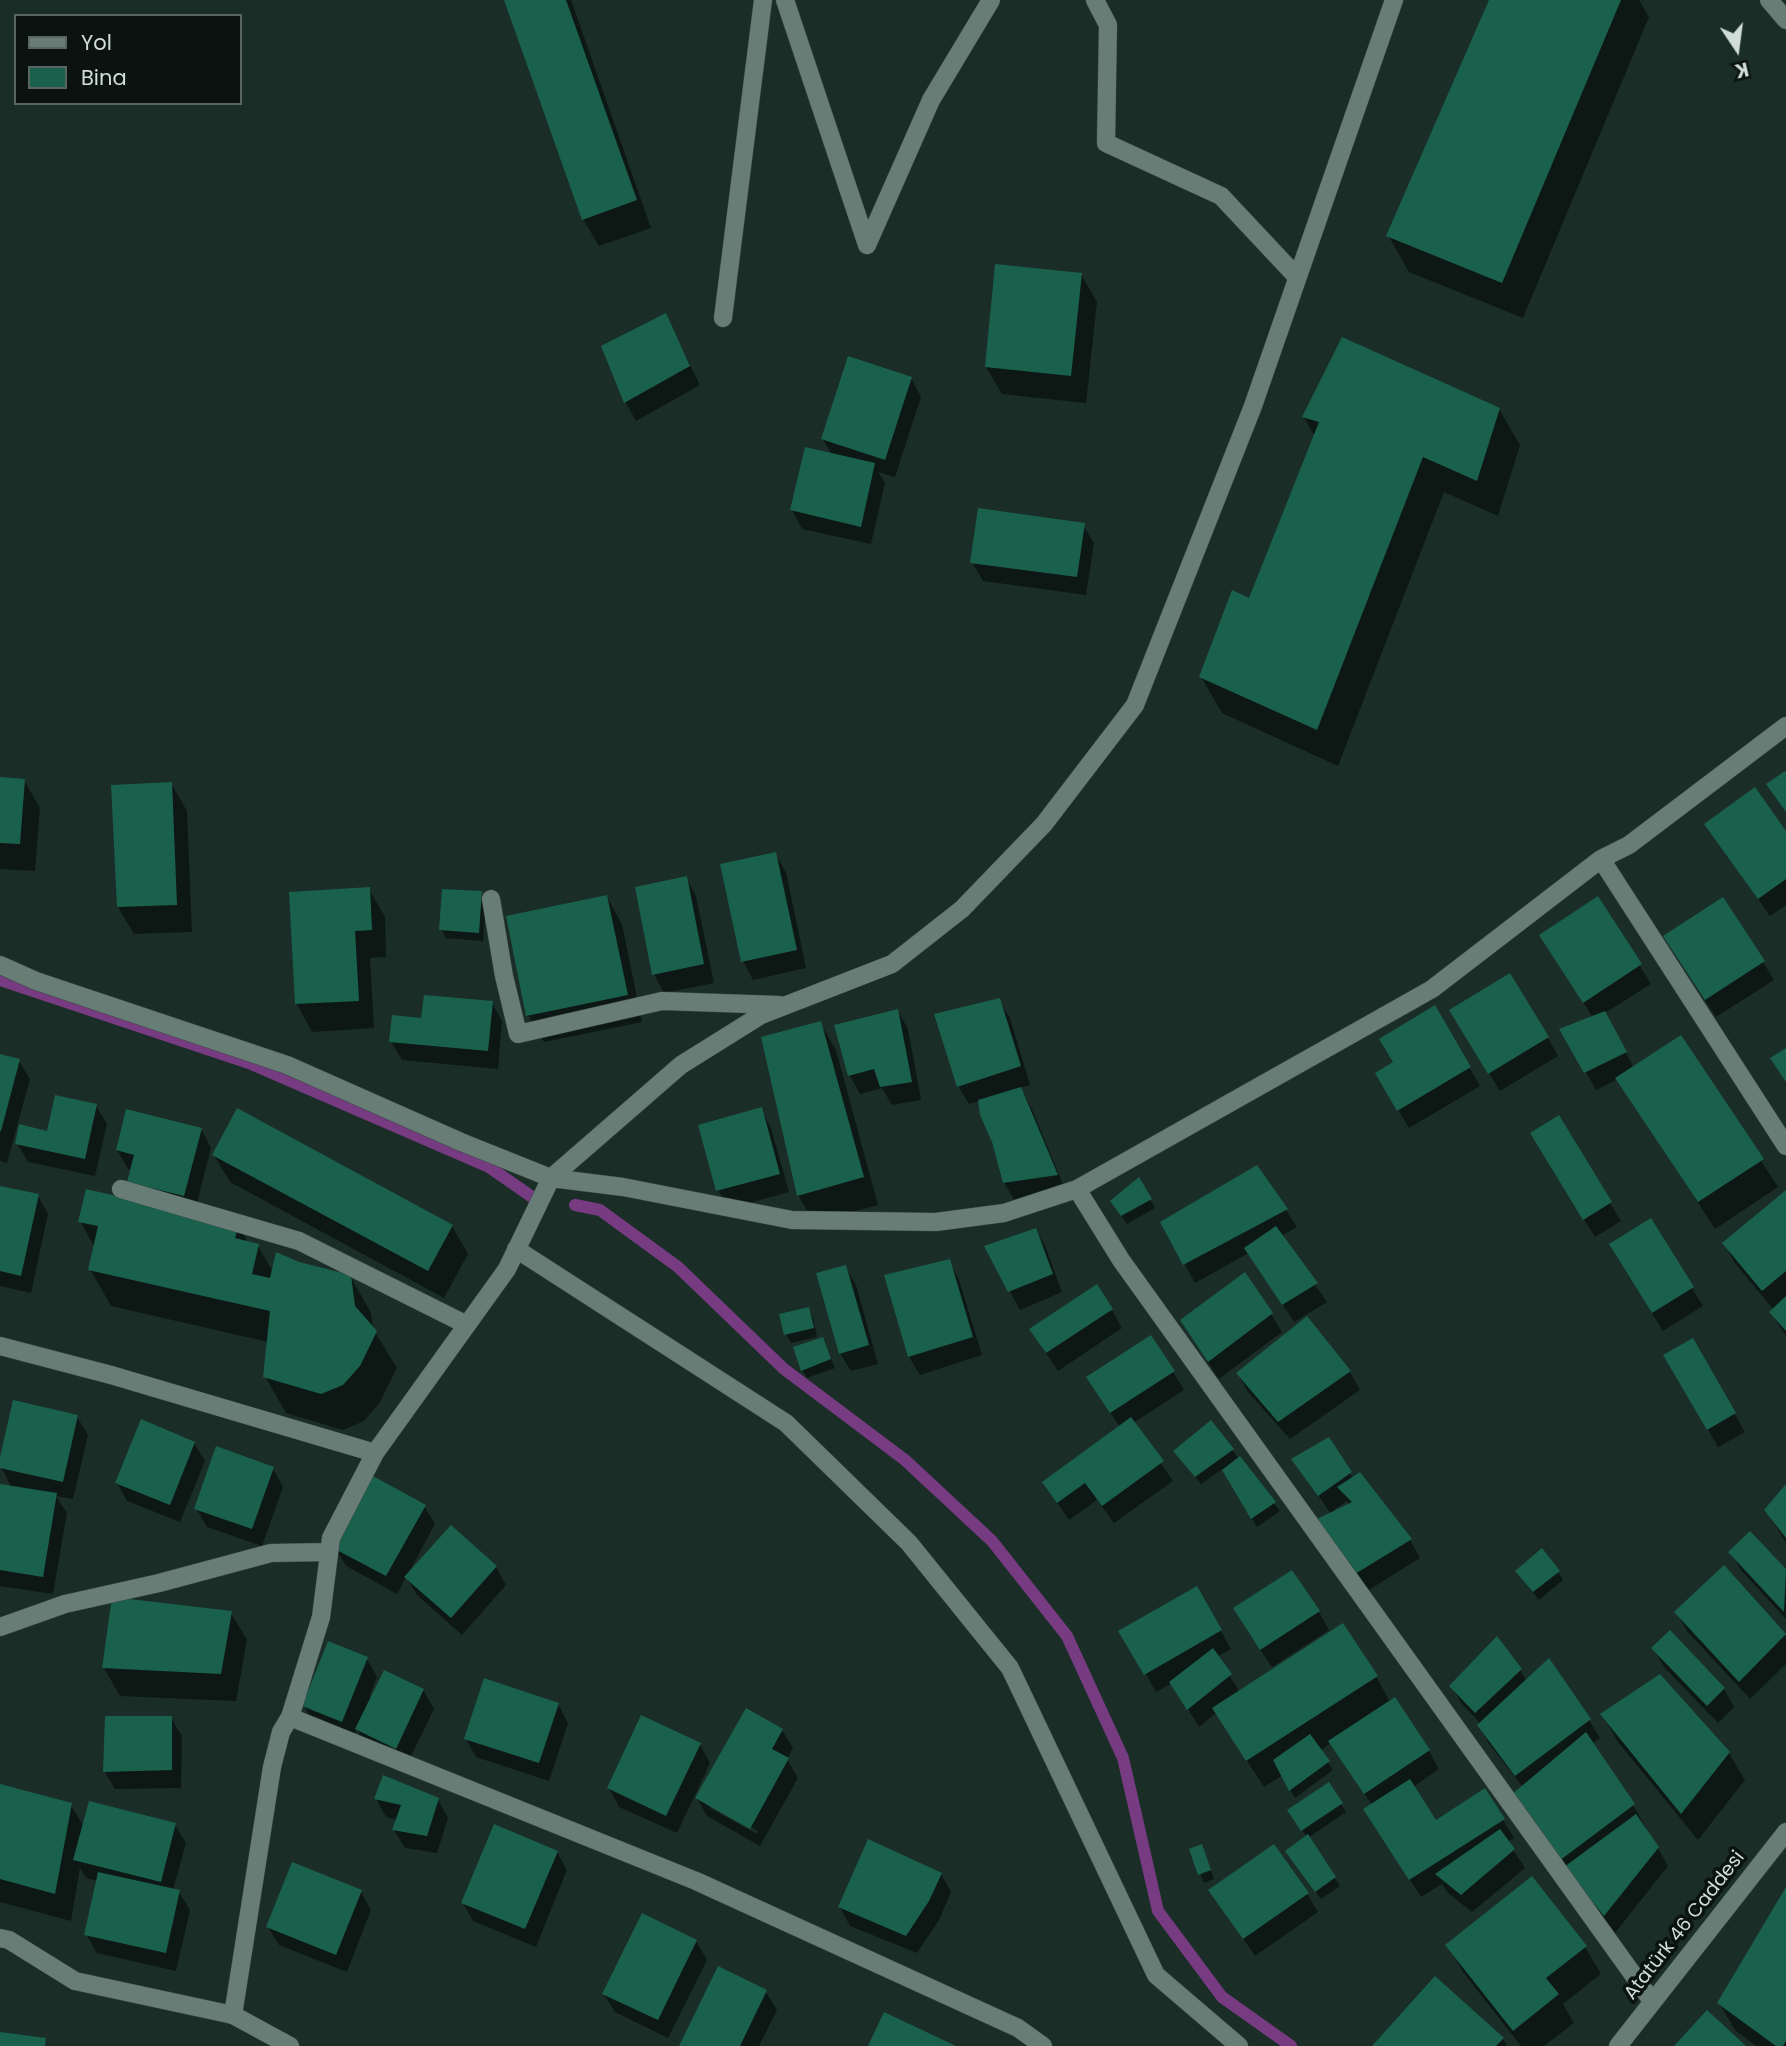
<!DOCTYPE html>
<html>
<head>
<meta charset="utf-8">
<style>
	body { margin:0 }
	#map { position:relative; width:1786px; height:2046px; overflow:hidden; background:#1a2d26; font-family:Poppins,sans-serif }
	canvas { display:block }
	.legend { position:absolute; left:14px; top:14px; width:228px; height:91px; box-sizing:border-box; background:#0b1310; border:2px solid #5a6460; margin:0; padding:9px 12px; list-style:none; font-size:21px; color:#d1ddd8 }
	.legend li { display:flex; align-items:center; gap:14px; height:35px }
	.legend b { width:35px; border:2px solid #5a6460 }
	.north { position:absolute; left:1702px; top:14px; width:70px; height:70px; -webkit-text-stroke:5px #0b1310; paint-order:stroke; rotate:167deg; font-size:19px; font-weight:700; line-height:28px; text-align:center; color:#d1ddd8 }
	.north::after { content:''; display:block; margin:auto; width:24px; height:32px; background:#d1ddd8; clip-path:polygon(50% 0,100% 100%,50% 72%,0 100%) }
</style>
</head>
<body>
<div id="map">
<canvas width="1786" height="2046"></canvas>
<ul class="legend">
<li><b style="height:9px;background:#687d75"></b>Yol</li>
<li><b style="height:19px;background:#1a614d"></b>Bina</li>
</ul>
<div class="north">K</div>
</div>
<script>
const context = document.querySelector('canvas').getContext('2d');
context.lineJoin = 'round';
function fill(path, color) { context.fillStyle = color; context.fill(path, 'evenodd'); }
function trace(path, color, width, dash) { context.strokeStyle = color; context.lineWidth = width; context.lineCap = dash ? 'butt' : 'round'; context.setLineDash(dash || []); context.stroke(path); }
function write(font, color, halo, rows, align = 'center') {
  context.font = font + ' Poppins,sans-serif'; context.lineWidth = 7; context.setLineDash([]); context.textBaseline = 'middle'; context.strokeStyle = halo; context.fillStyle = color; for (const [text, x, y, turn = 0] of rows) {
    context.save(); context.translate(x, y); context.rotate((+turn || 0) * Math.PI / 180); context.textAlign = isNaN(turn) ? turn : align; if (halo) context.strokeText(text, 0, 0); context.fillText(text, 0, 0); context.restore();
  }
}
fill(new Path2D(`
	M506,0h65l80,228 -52,18 -16,-27z
	M1491,0h148l10,17 -126,301 -114,-46 -21,-37z
	M1081,274l16,28 -11,101 -84,-9 -16,-27z
	M665,315l35,70 -64,36 -10,-18 -23,-57z
	M911,378l10,19 -26,80 -17,-5 7,11 -14,61 -69,-15 -10,-19 40,-55 -9,-16z
	M1499,409l21,36 -22,71 -54,-24 -106,274 -116,-53 -21,-36 49,-77 65,-163 -11,-20z
	M1083,525l11,18 -8,52 -103,-14 -11,-19z
	M0,778l24,2 16,28 -5,63 -35,-2z
	M171,783l16,28 5,121 -58,2 -16,-27z
	M1706,824l80,10v71l-16,11z
	M775,854l11,18 20,96 -53,12 -10,-19z
	M686,878l10,18 18,87 -50,10 -10,-19z
	M369,889l16,28 1,40 -16,1 4,70 -62,4 -15,-28 -7,-111z
	M481,893l5,9 -3,39 -37,-3 -5,-9z
	M607,897l15,27 20,98 -98,20 -16,-27z
	M1598,899l53,85 -46,29 29,55 47,-31 97,150 -63,42 -97,-150 -22,11 -35,-61 32,-11 -41,-65z
	M1676,955l87,7 11,18 -58,37z
	M999,1000l11,18 20,67 -10,3 11,19 36,87 -52,7 -11,-18 -24,-82 -11,3 -11,-18z
	M492,1003l10,18 -4,48 -96,-9 -11,-18 32,-22z
	M1435,1008l45,78 -71,42 -32,-54 18,-11z
	M898,1011l10,18 13,71 -29,5 -10,-17 -22,6 -10,-18 -14,-50z
	M820,1023l16,27 42,155 -64,17 -16,-27z
	M1462,1028l86,10 10,18 -58,35z
	M0,1056l19,5 11,18 -23,84 -7,-2z
	M96,1106l11,18 -12,52 -67,-14 -11,-19 32,-10z
	M761,1109l10,19 18,64 -61,17 -10,-19z
	M1558,1118l63,103 -26,16 -53,-85z
	M201,1129l10,19 -17,67 44,10 10,18 10,3 15,26 25,-9 52,13 21,37 2,16 24,39 -17,34 -16,19 -21,9 -57,-17 -21,-37 3,-34 -157,-36 -21,-37 5,-21 -15,-27 61,-18 -12,-21 3,-12 -4,-1 -11,-19z
	M214,1155l238,71 16,28 -24,44 -214,-116z
	M1138,1180l17,28 -28,16 -10,-14z
	M0,1188l38,8 10,18 -17,79 -31,-7z
	M1786,1193v143l-15,-23 3,-3 -40,-48 -10,-19z
	M1286,1210l11,17 -16,9 46,66 -33,20 -45,-69 -54,30 -33,-61z
	M1650,1220l53,86 -40,25 -42,-68z
	M1036,1230l10,18 16,44 -42,18 -34,-63z
	M949,1261l10,19 23,75 -62,20 -11,-18 -22,-81z
	M845,1267l11,18 22,79 -27,7 -11,-18z
	M808,1309l5,9 4,19 -26,6 -5,-9z
	M1112,1310l10,18 -64,43 -16,-24z
	M1271,1314l11,18 -63,47 -26,-40z
	M1307,1319l43,53 10,18 -70,49 -42,-47 -10,-18z
	M822,1339l13,29 -28,10 -5,-8z
	M1692,1340l53,92 -27,15 -52,-91z
	M1173,1372l11,18 -51,33 40,58 -59,42 -17,-23 -28,20 -25,-37 76,-56 -21,-31z
	M77,1417l11,18 -15,64 -17,-3 11,17 -14,81 -53,-8v-100l12,2 -12,-23z
	M1329,1440l25,39 6,-4 50,65 10,18 -53,33 -41,-51 5,-26 -37,-54zM1347,1501l3,4 -14,6 -1,-2z
	M194,1443l11,18 -25,61 -53,-21 -10,-18z
	M1232,1450l48,61 -23,16 -34,-58 -22,15 -26,-33z
	M273,1469l10,18 -21,59 -55,-19 -11,-19z
	M1786,1486v57l-20,-33z
	M424,1506l11,18 -27,50 88,-7 10,18 -44,50 -45,-40 -11,-18 -9,17 -51,-28 -11,-18z
	M1750,1534l36,37v48l-45,-49 -11,-18z
	M1724,1567l62,70v27l-36,35 -63,-68 -10,-18z
	M1517,1572h41l5,8 -24,20z
	M1197,1588l34,61 -14,8 23,35 136,-16 14,26 39,49 10,18 -26,18 23,35 67,-2 11,18 -6,4 17,26 -53,44 -24,-19 -6,-9 -21,13 -45,-70 -4,-22 -41,-62 -11,8 13,19 -38,28 -12,-23 -19,12 -48,-74 -17,14 -27,-44 -16,9 -35,-61z
	M114,1599l117,14 16,27 -11,61 -116,-5 -16,-28z
	M1319,1612l10,18 -57,37 -27,-40z
	M1654,1649l70,40 10,18 -16,16 -54,-56z
	M367,1659l10,18 -8,21 54,-8 11,19 -28,57 -39,-19 -10,-18 -5,10 -37,-15 -11,-18z
	M1520,1670l7,11 62,39 11,18 -8,6 41,61 35,61 -53,67 -37,-47 -2,2 -53,-101 -34,-43 -10,-18 2,-2 -19,-20 -11,-18z
	M558,1704l10,19 -19,58 -73,-24 -10,-18z
	M1602,1714l127,39 16,27 -47,60 -80,-98z
	M171,1718l11,18 -1,52 -66,1 -11,-18z
	M782,1730l11,18 -6,11 11,19 -38,68 -53,-30 -12,-21 3,2zM710,1804l48,27 -1,3 -47,-26z
	M700,1745l10,18 -33,70 -58,-26 -10,-19z
	M1328,1784l18,28 -38,26 32,48 -19,13 -29,-39 15,-23 -13,-18z
	M0,1786l71,19 13,22 91,-2 11,18 -13,47 6,2 11,18 -14,61 -79,-18 -11,-19 12,-53 -12,-3 -6,-10 -9,53 -71,-19z
	M376,1799l62,1 10,18 -11,35 -32,-5 -11,-18 4,-10 -12,-3z
	M1201,1847l13,32 -10,4 -13,-33z
	M557,1852l10,18 -31,77 -63,-26 -10,-18z
	M941,1874l10,18 -12,28 -22,33 -67,-27 -10,-19z
	M1210,1890l97,4 11,18 -63,44z
	M1786,1890v156h-30l-21,-16 -16,-27z
	M361,1892l10,18 -24,62 -68,-27 -11,-18z
	M696,1941l11,19 -39,78 -53,-26 -11,-18z
	M1447,1945l138,2 16,27 -38,30 11,19 -30,23h-23l-58,-74z
	M766,1992l11,18 -18,36h-78z
	M1503,2039l4,7h-133z`), '#0007');
trace(new Path2D(`
	M0,980l249,83 240,104 46,32
	M575,1205l25,5 78,57 106,102 121,91 87,81 75,95 56,122 35,153 64,86 69,49`), '#773b82', 12);
fill(new Path2D(`
	M504,0h62l71,200 -55,20z
	M1489,0h132l-119,283 -116,-47z
	M995,264l87,9 -11,103 -86,-9z
	M666,313l24,53 -66,37 -23,-57z
	M1342,337l158,71 -23,73 -54,-24 -106,273 -118,-53 33,-87 17,8 70,-176 -17,-5z
	M848,356l64,21 -27,83 -64,-21z
	M805,447l70,16 -14,64 -71,-17z
	M978,508l107,15 -8,54 -107,-14z
	M1785,771l1,1v40l-20,-28z
	M0,777l25,2 -5,65 -20,-1z
	M172,782l5,123 -60,2 -6,-122z
	M1755,787l31,44v48l-28,20 -54,-75z
	M776,852l21,98 -56,12 -21,-98z
	M687,876l17,88 -52,11 -17,-88z
	M370,887l2,43 -17,1 4,70 -64,3 -6,-112z
	M442,889l40,2 -3,42 -40,-3z
	M607,895l21,100 -102,21 -20,-100z
	M1598,896l44,68 -59,39 -44,-68z
	M1723,897l42,64 -60,39 -42,-64z
	M1510,973l39,64 -61,37 -39,-64z
	M424,995l69,6 -5,50 -99,-9 3,-27 29,3z
	M1000,998l21,68 -64,21 -23,-73z
	M1435,1005l36,62 -74,44 -22,-38 18,-11 -14,-23z
	M898,1009l14,73 -32,5 -6,-18 -26,7 -14,-51z
	M1605,1011l22,41 -43,21 -25,-44z
	M821,1021l43,156 -67,19 -36,-159z
	M1681,1035l83,124 -66,43 -83,-124z
	M1786,1048v34l-16,-24z
	M0,1054l20,5 -19,72h-1z
	M1021,1087l37,88 -55,8 -11,-41 -12,-27 -2,-15z
	M55,1095l42,9 -12,55 -70,-15 4,-20 28,7z
	M762,1107l18,67 -64,17 -18,-66z
	M237,1108l216,117 -25,46 -216,-116z
	M126,1109l76,19 -18,68 -57,-14 7,-27 -18,-5z
	M1559,1115l53,87 -29,18 -53,-87z
	M1257,1165l31,44 -105,56 -23,-43z
	M1139,1177l13,22 -31,17 -11,-15z
	M0,1186l39,8 -18,82 -21,-5z
	M86,1189l153,35 -4,14 24,6 -7,30 18,4 6,-26 23,10 52,13 4,31 22,25 -17,35 -17,19 -22,9 -58,-17 7,-66 -182,-41 10,-44 -20,-4z
	M1786,1190v81l-24,20 -40,-48z
	M1651,1218l43,69 -42,26 -43,-69z
	M1276,1226l42,57 -36,22 -38,-57z
	M1036,1228l17,46 -45,18 -24,-46z
	M950,1259l23,78 -65,20 -24,-82z
	M846,1265l23,80 -30,9 -23,-81z
	M1245,1272l28,41 -65,49 -28,-42z
	M1097,1284l16,25 -67,44 -17,-24z
	M1786,1296v35l-17,-19z
	M809,1307l5,21 -30,7 -5,-21z
	M1307,1316l44,55 -73,51 -42,-49z
	M1151,1335l24,36 -65,42 -24,-36z
	M823,1337l8,22 -30,12 -8,-24z
	M1693,1338l43,75 -29,17 -44,-75z
	M13,1400l65,15 -15,67 -63,-14v-11z
	M1131,1417l33,44 -62,45 -17,-23 -28,20 -15,-21z
	M141,1419l54,23 -25,63 -55,-22z
	M1211,1420l23,29 -39,28 -22,-26z
	M1329,1437l23,35 -34,24 -27,-37z
	M216,1446l58,21 -22,62 -58,-20z
	M1240,1456l36,46 -25,17 -29,-49z
	M1360,1472l52,67 -57,35 -42,-53 39,-19 -15,-15z
	M373,1476l53,29 -40,71 -53,-28z
	M0,1484l57,9 -14,84 -43,-7z
	M1786,1484v54l-22,-28z
	M451,1525l46,41 -46,52 -47,-41z
	M1750,1531l36,38 -2,43 -56,-60z
	M1542,1548l18,23 -27,21 -18,-21z
	M1724,1565l62,69 -47,48 -65,-70z
	M1292,1570l28,41 -60,39 -27,-42z
	M1197,1586l25,44 -78,45 -26,-44z
	M112,1597l120,14 -11,63 -119,-6z
	M1343,1623l35,53 -132,85 -34,-53z
	M1670,1630l55,58 -18,18 -56,-58z
	M1497,1636l25,33 -47,44 -26,-27z
	M328,1641l40,16 -26,65 -40,-16z
	M1213,1648l19,26 -45,36 -18,-28z
	M1549,1658l42,61 -76,57 -38,-51z
	M384,1670l40,19 -28,60 -41,-20z
	M1660,1674l70,78 -49,62 -81,-100z
	M484,1678l75,25 -20,60 -75,-24z
	M1395,1697l35,53 -66,44 -36,-53z
	M746,1708l37,21 -11,20 17,9 -39,71 -55,-31z
	M641,1715l60,28 -35,73 -59,-28z
	M105,1716h67v54l-69,2z
	M1586,1732l49,72 -76,57 -48,-66z
	M1310,1734l20,27 -41,30 -16,-31z
	M383,1775l56,23 -12,38 -35,-6 9,-25 -27,-6z
	M1410,1779l26,41 49,-32 20,31 -96,61 -46,-71z
	M1329,1782l14,21 -42,28 -14,-21z
	M0,1784l72,19 -17,91 -55,-15z
	M89,1801l87,22 -15,59 -88,-22z
	M1636,1814l23,33 -55,69 -40,-49z
	M494,1824l64,27 -33,78 -64,-26z
	M1500,1829l15,20 -54,46 -26,-21z
	M1308,1834l28,43 -21,15 -30,-41z
	M868,1839l74,34 -13,28 -23,35 -68,-29z
	M1202,1844l9,26 -13,5 -9,-26z
	M1274,1844l35,49 -66,46 -35,-49z
	M292,1862l70,28 -26,65 -70,-28z
	M98,1872l82,18 -14,63 -82,-18z
	M1532,1876l55,70 -41,32 13,16 -46,37 -68,-86z
	M1786,1887v154l-3,5h-7l-59,-43z
	M642,1913l55,27 -39,80 -56,-26z
	M718,1966l49,24 -27,56h-61z
	M1435,1976l69,62 -8,8h-124z
	M1707,2010l39,36h-72z
	M884,2012l72,34h-88z
	M0,2032l46,6 -1,8h-45z`), '#1a614d');
const minor = new Path2D(`
	M785,0l82,245
	M1095,0l13,25 -2,118 115,53 76,81
	M1769,0l17,20
	M867,245l64,-145 60,-100
	M723,318l40,-318
	M1601,859l185,287
	M491,899l13,77 14,58 144,-33 117,4
	M0,965l36,16 251,84 174,77 90,36 72,9 169,33 144,2 68,-9 73,-24
	M121,1189l178,52 168,84
	M516,1249l270,174 123,120 101,125 146,307 83,71
	M0,1346l111,29 264,78
	M0,1627l65,-23 94,-21 112,-30 58,-1
	M290,1717l406,164 322,147 25,18
	M1652,2001l-531,-741 -44,-71 355,-200 169,-130 28,-14 157,-119
	M233,2015l39,-248 9,-35 9,-15 31,-100 10,-79 44,-85 132,-184 44,-91 130,-113 80,-50 131,-51 70,-55 82,-85 91,-119 118,-299 141,-406`);
const tertiary = new Path2D(`
	M0,1938l9,2 66,41 158,34 57,31
	M1618,2046l168,-214`);
trace(minor, '#394943', 19);
trace(tertiary, '#394943', 19);
trace(minor, '#687d75', 18);
trace(tertiary, '#687d75', 18);
write('19px', '#d1ddd8', '#0b1310', [
	["Atatürk 46 Caddesi",1685,1926,-52]
]);
</script>
</body>
</html>
